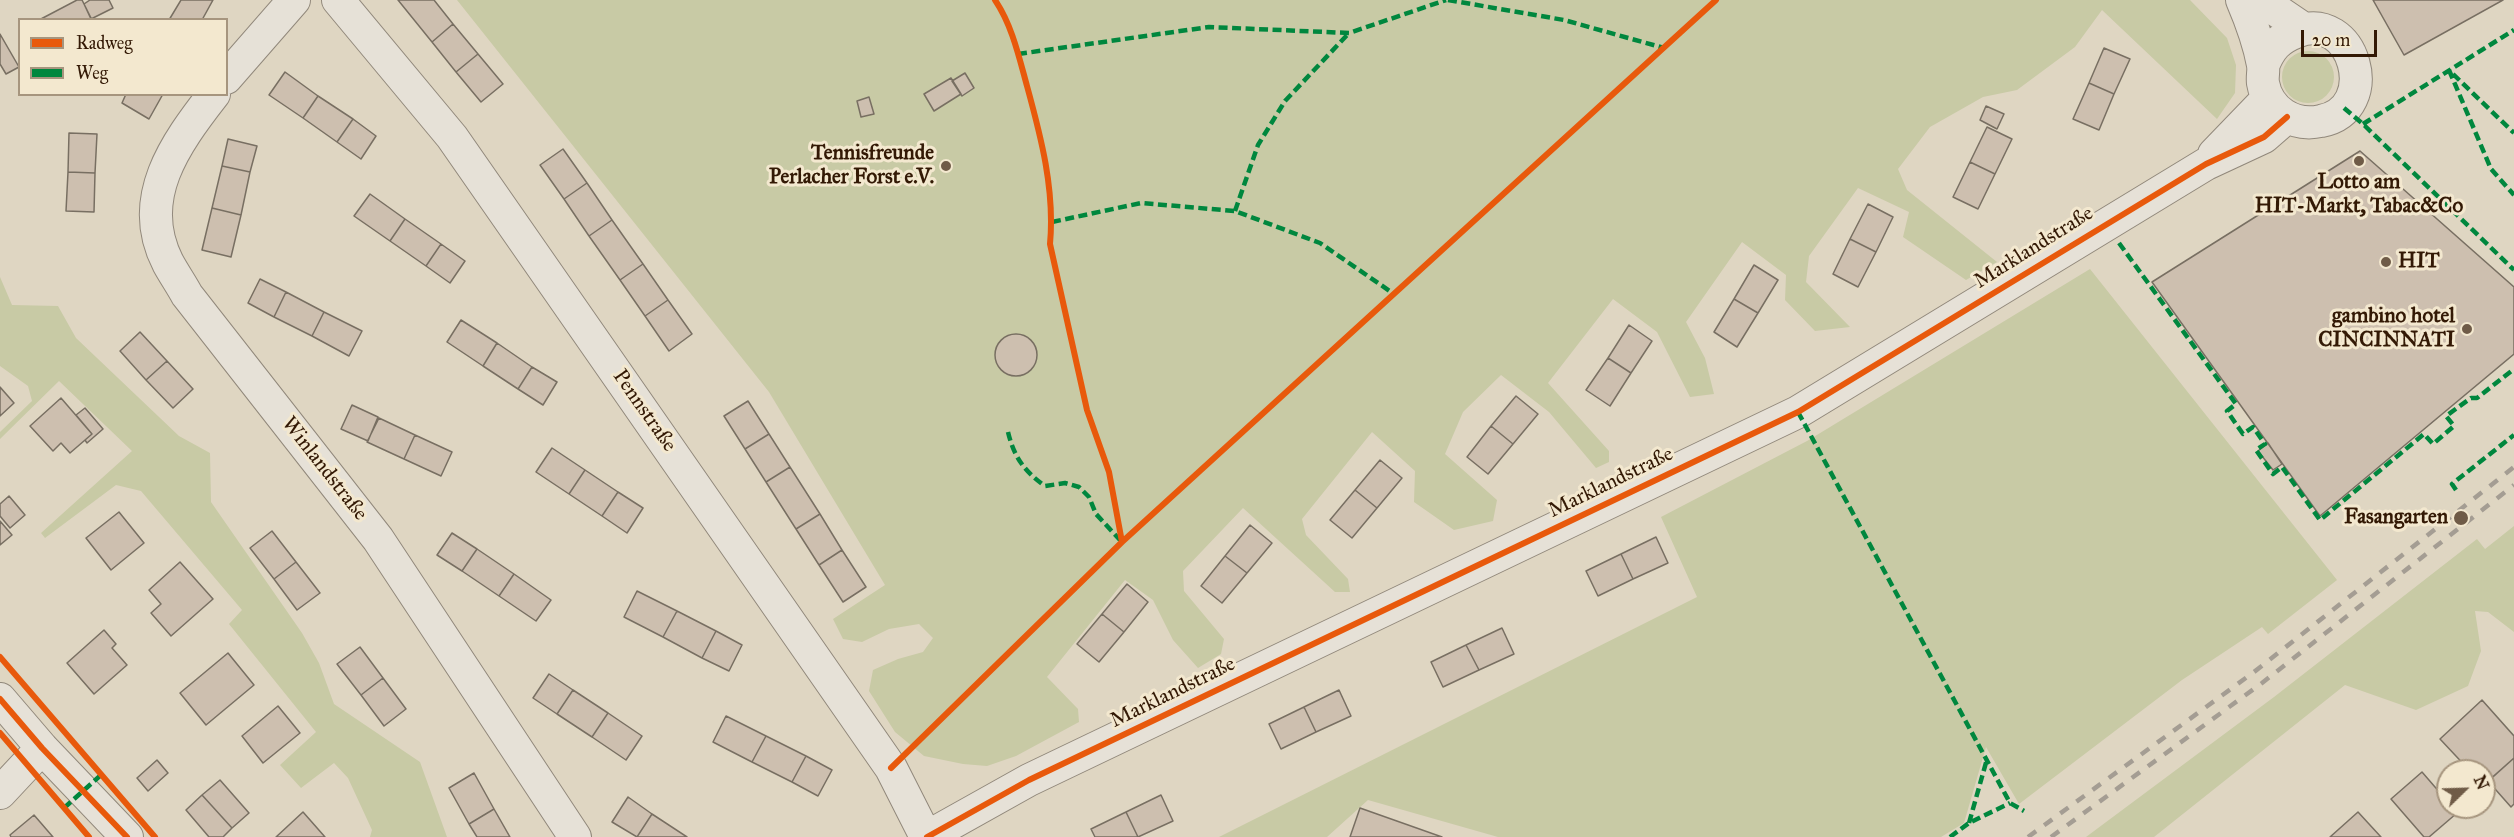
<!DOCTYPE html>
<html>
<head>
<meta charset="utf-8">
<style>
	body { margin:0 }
	#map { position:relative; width:2514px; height:837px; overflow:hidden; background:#dfd6c2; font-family:"IM FELL Great Primer",serif }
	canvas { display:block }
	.legend { position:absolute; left:18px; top:18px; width:210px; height:78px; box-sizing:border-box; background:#f3e8cf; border:2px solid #a6957e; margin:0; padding:8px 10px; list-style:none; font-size:18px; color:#331905 }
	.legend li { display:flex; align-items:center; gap:12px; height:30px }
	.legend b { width:30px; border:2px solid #a6957e }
	.north { position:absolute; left:2436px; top:759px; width:60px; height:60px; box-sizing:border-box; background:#f3e8cf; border:2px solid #a6957e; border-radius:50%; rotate:67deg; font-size:16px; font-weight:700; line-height:24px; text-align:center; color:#331905 }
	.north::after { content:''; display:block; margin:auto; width:21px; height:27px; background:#6f5b47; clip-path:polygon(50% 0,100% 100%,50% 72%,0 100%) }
	.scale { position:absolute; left:2301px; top:30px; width:76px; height:27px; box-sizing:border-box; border:3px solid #331905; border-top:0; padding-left:8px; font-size:18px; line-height:21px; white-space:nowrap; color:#331905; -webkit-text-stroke:4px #f3e8cf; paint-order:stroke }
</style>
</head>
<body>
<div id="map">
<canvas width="2514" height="837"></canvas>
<ul class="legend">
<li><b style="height:8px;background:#e8590c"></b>Radweg</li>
<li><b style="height:8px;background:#00873e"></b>Weg</li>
</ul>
<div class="north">N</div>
<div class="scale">20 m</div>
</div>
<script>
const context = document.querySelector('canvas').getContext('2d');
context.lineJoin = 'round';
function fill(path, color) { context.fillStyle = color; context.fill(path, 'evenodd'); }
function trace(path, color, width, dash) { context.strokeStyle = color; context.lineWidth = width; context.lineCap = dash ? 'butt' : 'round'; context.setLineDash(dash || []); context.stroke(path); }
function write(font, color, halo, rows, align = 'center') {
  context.font = font + ' "IM FELL Great Primer",serif'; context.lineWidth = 6; context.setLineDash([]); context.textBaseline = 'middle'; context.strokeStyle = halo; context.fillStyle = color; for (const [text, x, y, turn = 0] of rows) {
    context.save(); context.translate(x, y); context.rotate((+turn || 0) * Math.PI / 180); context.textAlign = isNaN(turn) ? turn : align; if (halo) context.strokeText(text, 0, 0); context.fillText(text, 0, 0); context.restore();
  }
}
fill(new Path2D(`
	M457,0h1733l37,38 9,27 -1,28 -18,26 -115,-109 -27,37 -58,43 -34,7 -53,30 -32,42 9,21 90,72 -31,18 -63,-43 6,-25 -51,-24 -49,68 -3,26 44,45 -35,4 -30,-31 1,-25 -44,-33 -56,80 19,36 9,36 -24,3 -33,-65 -44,-33 -65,84 61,68v11l-13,6 -47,-56 -48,-37 -38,37 -18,42 52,46 -4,21 -39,9 -40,-28 1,-31 -43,-39 -70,87 4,16 42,44 2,13h-15l-92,-84 -60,63 1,20 40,48 -3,15 -23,14 -25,-28 -20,-40 -28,-20 -78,97 31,32 1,13 -63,34 -29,10 -24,-2 -39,-8 -29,-24 -26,-41 4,-21 25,-11 25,-7 10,-14 -14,-14 -30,5 -27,13 -19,-3 -10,-20 52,-34 -116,-193z
	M2282 77a26 26 0 1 1 52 0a26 26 0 1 1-52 0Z
	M2090,269l247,311 -69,54 -6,-7 -80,53 -163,124 -33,-57 -22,76 -23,14h-443l-130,-37 -41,37h-108l478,-240 -36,-80 146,-76z
	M0,277l12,28 46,1 18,32 103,98 31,17 1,49 91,131 17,30 15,41 86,58 27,75h-77l2,-7 -24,-52 -14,-15 -33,25 -21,-23 36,-33 -87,-108 13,-14 -101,-119 -25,-6 -71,53 -4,-5 91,-82 -73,-70 -59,58v-7l32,-31 -4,-15 -28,-20z
	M2514,526v106l-26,-20 -13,-1 6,40 -13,35 -52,24 -71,-25 -191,152h-68l188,-140 203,-158 8,10z`), '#c8caa5');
const building = new Path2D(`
	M77,0h5l10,20h-53z
	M109,0l4,8 -22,11 -7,-15 6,-4z
	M181,0h32l-11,20h-33z
	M398,0h36l19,24 -21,18z
	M2373,0h130l-99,55z
	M453,24l25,30 -22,18 -24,-30z
	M0,34l19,33 -13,7 -6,-10z
	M2104,48l26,11 -16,35 -25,-11z
	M478,54l25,30 -22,18 -25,-30z
	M285,72l33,24 -15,22 -34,-23z
	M965,73l9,15 -12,8 -10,-15z
	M951,78l10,16 -27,17 -10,-17z
	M2089,83l25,11 -15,36 -26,-11z
	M126,94h37l-14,25 -27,-16z
	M318,96l35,23 -16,23 -34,-24z
	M869,97l5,17 -13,3 -4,-16z
	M1986,106l18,8 -7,15 -17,-9z
	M353,119l23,17 -15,23 -24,-17z
	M1987,127l25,12 -17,35 -25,-12z
	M69,133l28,1 -2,39 -27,-1z
	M228,139l29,7 -7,26 -28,-6z
	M563,149l24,34 -23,16 -24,-34z
	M2360,151l154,136v67l-194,162 -168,-234z
	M1970,162l25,12 -17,35 -25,-12z
	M222,166l28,6 -9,43 -29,-7z
	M68,172l27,1 -1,39 -28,-1z
	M587,183l25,37 -23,16 -25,-37z
	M370,194l35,25 -15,22 -36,-25z
	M1868,204l25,13 -17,35 -26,-13z
	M212,208l29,7 -10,42 -29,-7z
	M405,219l36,25 -15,22 -36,-25z
	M612,220l31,44 -23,16 -31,-44z
	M1850,239l26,13 -18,35 -25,-13z
	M441,244l24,17 -15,22 -24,-17z
	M643,264l25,36 -23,16 -25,-36z
	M1754,265l24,15 -20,33 -24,-14z
	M260,279l26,13 -12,25 -26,-14z
	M286,292l38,20 -12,24 -38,-19z
	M1734,299l24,14 -21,34 -23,-15z
	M668,300l24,34 -23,17 -24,-35z
	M324,312l38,19 -13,25 -37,-20z
	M461,320l36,23 -14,23 -36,-24z
	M1629,325l23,16 -21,32 -23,-15z
	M140,332l27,29 -21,19 -26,-29z
	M995 355a21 21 0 1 1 42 0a21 21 0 1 1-42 0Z
	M497,343l35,24 -14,22 -35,-23z
	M1608,358l23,15 -21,33 -24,-16z
	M167,361l26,28 -20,19 -27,-28z
	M532,367l25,15 -14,23 -25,-16z
	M0,387l14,16 -14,13z
	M1516,396l22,18 -25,30 -22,-18z
	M61,398l31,36 -22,19 -9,-10 -8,8 -23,-25z
	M748,401l21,33 -24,15 -21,-33z
	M352,405l26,12 -10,24 -27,-12z
	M85,408l18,21 -16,14 -2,-3 7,-6 -16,-19z
	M379,418l36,17 -11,24 -37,-17z
	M1491,426l22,18 -25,30 -21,-17z
	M769,434l21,33 -24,15 -21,-33z
	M415,435l37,17 -11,24 -37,-17z
	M2268,443l14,21 -9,6 -15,-19z
	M552,448l33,22 -16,24 -33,-22z
	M1380,460l22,18 -25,30 -22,-18z
	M790,467l30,47 -24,15 -30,-47z
	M585,470l33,22 -16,24 -33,-22z
	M1355,490l22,18 -25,30 -22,-18z
	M618,492l25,16 -16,25 -25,-17z
	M9,496l16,19 -15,13 -10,-12v-12z
	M119,512l25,31 -33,27 -25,-32z
	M820,514l22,36 -23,15 -23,-36z
	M0,521l12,14 -12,10z
	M1250,525l22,18 -25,30 -22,-17z
	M272,531l24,31 -22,17 -24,-31z
	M452,533l25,16 -15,22 -25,-16z
	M1656,537l12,26 -35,16 -12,-25z
	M477,549l37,25 -15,22 -37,-25z
	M842,550l24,37 -23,15 -24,-37z
	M1621,554l12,25 -35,17 -12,-25z
	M1225,556l22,17 -25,30 -21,-17z
	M180,562l33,37 -42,37 -20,-23 10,-9 -12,-14z
	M296,562l24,31 -23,17 -23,-31z
	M514,574l37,26 -15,21 -37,-25z
	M1127,584l21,18 -24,30 -22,-18z
	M637,591l40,20 -14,26 -39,-20z
	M677,611l39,20 -14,27 -39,-21z
	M1102,614l22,18 -25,30 -22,-18z
	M1502,628l12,26 -35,16 -13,-25z
	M104,630l12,14 -4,4 15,17 -33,29 -27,-31z
	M716,631l26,14 -13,26 -27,-13z
	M1466,645l13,25 -36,17 -12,-25z
	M360,647l23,31 -22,17 -24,-31z
	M228,653l26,32 -48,40 -26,-32z
	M549,674l24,16 -16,24 -24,-16z
	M383,678l23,31 -22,17 -23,-31z
	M573,690l35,23 -16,24 -35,-23z
	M1339,690l12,26 -35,16 -12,-25z
	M2482,700l32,36v22l-30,27v-14h-14l-30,-32z
	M278,706l22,27 -37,30 -21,-27z
	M1304,707l12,25 -35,17 -12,-25z
	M608,713l34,23 -16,24 -34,-23z
	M726,716l40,20 -14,26 -39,-20z
	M766,736l40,20 -14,26 -40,-20z
	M806,756l26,14 -14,26 -26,-14z
	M2514,758v46l-3,3 -23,-26z
	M157,760l11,13 -20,18 -11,-13z
	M2422,772l26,30v5h4l5,6 -28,24h-5l-33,-38z
	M474,773l20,36 -25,15 -20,-36z
	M220,780l29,33 -17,15 -30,-33z
	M202,795l30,33 -9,9h-14l-23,-27z
	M1161,795l12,26 -35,16 -12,-25z
	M628,797l24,17 -15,23 -25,-15z
	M1360,808l82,29h-92z
	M494,809l16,28h-33l-8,-13z
	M303,812l22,25h-49z
	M1126,812l12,25h-43l-4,-8z
	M2358,812l23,25h-51z
	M652,814l35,23h-50z
	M34,815l19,22h-42l-1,-2z`);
fill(building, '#cdbfaf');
trace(building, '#786f62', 1.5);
const minor = new Path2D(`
	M338,0l114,137 439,631 35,69
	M2242,0c9,21 17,43 21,65 1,6 -1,12 0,18 5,28 31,44 58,38 62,-12 33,-113 -25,-89 -18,7 -26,16 -33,34
	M2261,0l43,29
	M226,78l68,-78
	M214,94c-39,50 -79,105 -46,169 6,11 13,21 19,32l191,244 197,298
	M2214,154l54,-56
	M0,699l42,49 85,89
	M0,793l42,-45
	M927,837l102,-57 769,-368 408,-248 58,-27 23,-20`);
trace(minor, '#91887b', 34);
trace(minor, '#e6e1d7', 32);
trace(new Path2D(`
	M2028,837l226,-165 260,-205
	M2051,837l211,-154 252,-198`), '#a49d93', 4.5, [10, 10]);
trace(new Path2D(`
	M1448,0l116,20 100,28
	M1018,54l191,-27 140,6 97,-33
	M2449,70l42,99 23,26
	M2453,74l61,59
	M2344,108l19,16 151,146
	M2363,124l151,-94
	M1235,211l23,-66 27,-44 64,-68
	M1052,222l89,-19 94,8 85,32 74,51
	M2119,243l117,161 -9,7 16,23 10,-7 12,17 -9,6 17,24 9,-7 38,53 104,-86 9,10 21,-18 -8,-10 25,-18h6l37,-29
	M1798,412l212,391 14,8
	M1008,432c6,25 16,39 37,54l20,-3 14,4 10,10 7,17 24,26
	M2456,490l-4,-6 62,-49
	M64,808l37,-33
	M1969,823l18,-64
	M1950,837l19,-14 41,-20`), '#00873e', 4.5, [9, 4.5]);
trace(new Path2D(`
	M995,0c17,25 24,57 32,86 14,51 28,104 23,158l37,166 22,62 13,70
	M0,657l155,180
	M0,699l42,49 85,89
	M0,733l89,104
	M891,768l231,-226 594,-542
	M927,837l102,-57 769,-368 408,-248 58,-27 23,-20`), '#e8590c', 6);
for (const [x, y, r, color] of [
	[2359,161,6,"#6f5b47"],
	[946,166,6,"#6f5b47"],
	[2386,262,6,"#6f5b47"],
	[2467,329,6,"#6f5b47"],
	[2461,518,8,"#6f5b47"]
]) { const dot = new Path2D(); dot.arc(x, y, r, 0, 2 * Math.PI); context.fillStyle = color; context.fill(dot); trace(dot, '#f3e8cf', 2); }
write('bold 21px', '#331905', '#f3e8cf', [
	["Tennisfreunde",934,154],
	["Perlacher Forst e.V.",934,178],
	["Lotto am",2359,183,"center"],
	["HIT-Markt, Tabac&Co",2359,207,"center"],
	["HIT",2398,262,"left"],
	["gambino hotel",2455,317],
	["CINCINNATI",2455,341],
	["Fasangarten",2448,518]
], 'right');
write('21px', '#331905', '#f3e8cf', [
	["Marklandstraße",2034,248,-32],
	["Pennstraße",644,411,55],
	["Winlandstraße",324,469,52],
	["Marklandstraße",1611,483,-26],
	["Marklandstraße",1173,693,-26]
]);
</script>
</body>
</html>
